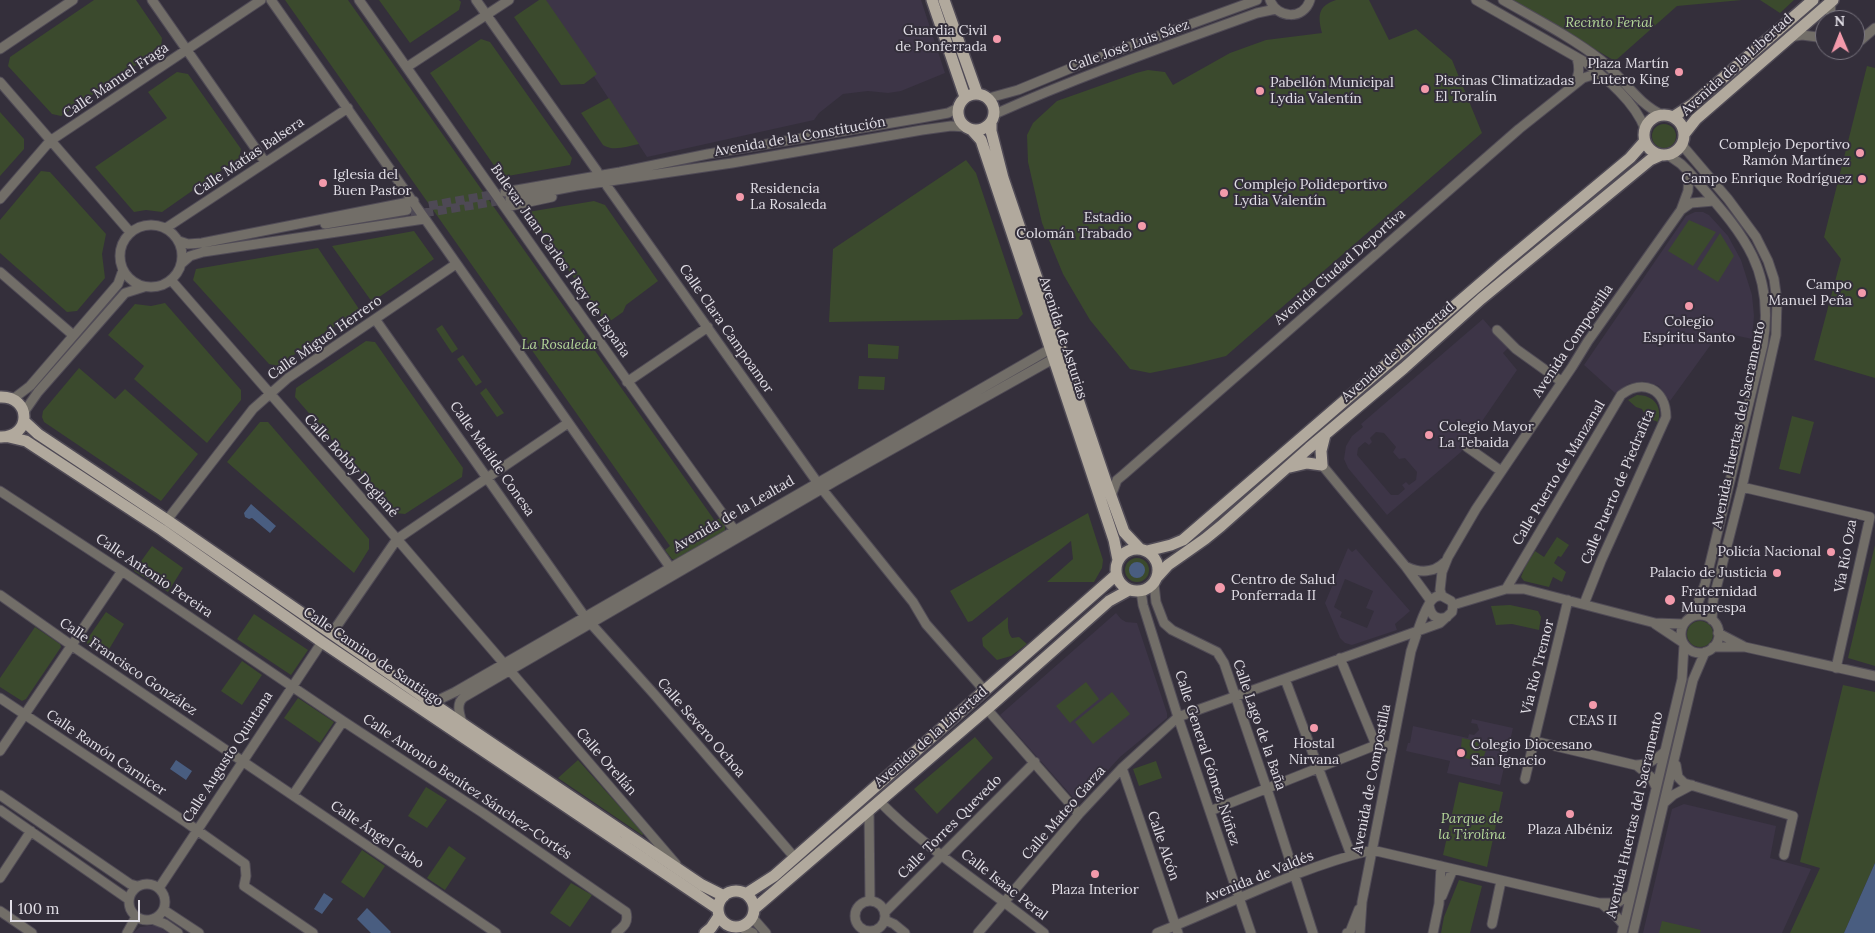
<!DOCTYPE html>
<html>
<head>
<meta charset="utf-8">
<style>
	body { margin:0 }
	#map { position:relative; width:1875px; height:933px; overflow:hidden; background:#342f3b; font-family:Lora,serif }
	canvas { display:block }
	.north { position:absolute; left:1815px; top:10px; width:50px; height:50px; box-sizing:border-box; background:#342f3b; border:1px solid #79757f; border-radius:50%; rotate:359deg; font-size:14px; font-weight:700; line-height:20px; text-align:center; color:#e1dee6 }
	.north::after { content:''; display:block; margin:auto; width:18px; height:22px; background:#f39aab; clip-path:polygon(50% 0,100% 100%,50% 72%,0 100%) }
	.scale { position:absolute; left:10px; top:900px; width:130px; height:22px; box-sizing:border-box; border:2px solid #e1dee6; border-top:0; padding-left:6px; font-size:15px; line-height:18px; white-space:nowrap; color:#e1dee6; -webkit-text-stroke:4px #342f3b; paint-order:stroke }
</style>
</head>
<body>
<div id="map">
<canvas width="1875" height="933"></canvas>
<div class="north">N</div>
<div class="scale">100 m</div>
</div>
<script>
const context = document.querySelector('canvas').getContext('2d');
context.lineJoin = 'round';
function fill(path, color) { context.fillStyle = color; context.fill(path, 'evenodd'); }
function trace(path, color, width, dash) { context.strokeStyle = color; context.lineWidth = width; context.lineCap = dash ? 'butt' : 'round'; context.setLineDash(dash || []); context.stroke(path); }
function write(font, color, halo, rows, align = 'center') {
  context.font = font + ' Lora,serif'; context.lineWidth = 4; context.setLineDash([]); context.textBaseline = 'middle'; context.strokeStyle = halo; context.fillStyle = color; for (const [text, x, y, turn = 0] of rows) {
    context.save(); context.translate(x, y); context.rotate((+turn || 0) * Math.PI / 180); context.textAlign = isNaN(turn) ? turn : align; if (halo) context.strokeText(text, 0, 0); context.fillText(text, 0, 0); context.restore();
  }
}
fill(new Path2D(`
	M544,0h377l24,73 -44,18 -13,2 -20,-2 -25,3 -24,19 -5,7 -167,37z
	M1695,212h8l6,3 19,21 13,24 11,35 2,21 -2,23 -32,-7 -50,69 -11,-15 -16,-5 -15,3 -13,9 -31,-28 102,-149z
	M1483,319l25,29 -5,5 14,17 -56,82 -74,63 -39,-47 -4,-9 2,-13 6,-10 11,-9 -2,-3zM1376,432l8,1 12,14 -3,5 6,7 6,-1 12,14 -1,8 -7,5 -3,-3 -4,3 3,4 -7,6h-7l-34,-40 1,-7 7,-6 4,3 3,-3 -2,-4z
	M1348,548l4,4 4,-3 54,62 -15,13 2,6 -45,15 -7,-2 -5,-5 -15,-35zM1345,579l28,12 -7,17 8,3 -7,17 -27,-11 2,-5 -8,-5z
	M1116,613l5,6 5,3 11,1 30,90v5l-47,39 -42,46 -78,-88z
	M1472,719l41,9 -13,57 -53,-12 3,-12 -44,-10 2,-8h2l3,-17 55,12 1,-4 5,1 5,-5 -2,-6 -6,-1z
	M1684,804l92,22 -6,32 41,11 -29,64h-139l29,-124z
	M156,925l12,8h-35l7,-6z`), '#3d3547');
fill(new Path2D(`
	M94,0h42l26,38 -1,10 -100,68 -9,-2 -44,-48 2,-9z
	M285,0h63l367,521 5,-3 5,7v7l-47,29 -6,-2 -7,-9 5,-4z
	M379,0h80l2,2 -2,8 -49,33z
	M539,0h7l51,74 -13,10 -23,1 -47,-68z
	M1336,0h33l20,40 27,-11 36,31 30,73 -256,223 -36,9 -40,8 -20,-4 -40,-49 -27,-46 -21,-51 -14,-61 -1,-27 6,-12 24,-22 79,-28 12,-3 17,2 8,13 57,-32 36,-13 56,-7c-4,-16 -5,-27 14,-33z
	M1511,0h231l-65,6 -62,55z
	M1760,0h34l-14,13z
	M481,39l9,3 82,116 -2,7 -68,12 -72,-104z
	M1867,66l8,2v310l-61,-18 27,-101 -17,-22z
	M177,72l11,2 53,75 -2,9 -77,54 -16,-2 -12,2 -39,-45 72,-49 -19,-26z
	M609,98l30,46c-12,2 -25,8 -36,1l-22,-32z
	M0,112l24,27v10l-24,27z
	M1652 136a12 12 0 1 1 24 0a12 12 0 1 1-24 0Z
	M966,160l10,13 47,141 -5,5 -189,3 4,-73z
	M41,171l9,1 56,62 -4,20 3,24 -28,33 -10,1 -67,-59v-33z
	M594,201l11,4 53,76 -32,24 -3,7 -17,12 -78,-112z
	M1689,220l27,12 -23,34 -25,-15z
	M414,231l20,28 -62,43 -40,-56z
	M1720,233l14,23 -16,26 -21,-13z
	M318,248l41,61 -81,57 -9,-2 -76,-84 3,-11z
	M165,303l76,87v10l-34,43 -73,-64 10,-13 -36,-31 27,-31 16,2z
	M442,325l16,24 -6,4 -16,-24z
	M366,341l9,1 88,126 -1,9 -57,37 -10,-1 -100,-116 1,-9z
	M868,344l31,2 -1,13 -30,-1z
	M463,355l19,27 -6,4 -19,-27z
	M79,368l36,31 10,-10 73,65 -37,47 -117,-79 -2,-5 1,-6z
	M859,376l26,1 -1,13 -26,-1z
	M486,388l18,25 -7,4 -17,-24z
	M1637,395c16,0 26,11 21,27 -9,-3 -13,-6 -16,-13l-6,-2 -8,-7z
	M1792,416l22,6 -14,52 -21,-5z
	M260,422h8l101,117v10l-15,24 -127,-111z
	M1088,513l15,47 -1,8 -8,14h-47l26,-23 -2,-18 -99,80 -4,1 -18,-31z
	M1557,537l12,8 -8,12 -3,-1 -4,7 12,9 -4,10 -9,-5 -4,10 -25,-6 -3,-4 4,-10 10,-16 9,6z
	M1875,545v121l-27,-8z
	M152,546l31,22 -15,24 -34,-21z
	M1125 570a12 12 0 1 1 24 0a12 12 0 1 1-24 0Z
	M1510,605l28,6 3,6 -2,13 -27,-6 -16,1 -5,-19z
	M106,612l18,12 -19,32 -18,-12 -1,-3z
	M254,614l54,36 -17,25 -54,-36z
	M1008,617c0,7 -1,15 4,21l7,-1 8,7 -16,12 -14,4 -14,-14 -1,-8z
	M1687 634a13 13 0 1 1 26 0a13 13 0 1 1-26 0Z
	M35,627l25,17 1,3 -35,52 -4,2 -22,-14v-9z
	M242,661l20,14 -20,30 -21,-14z
	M1086,682l13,17 -29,24 -14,-17z
	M1843,685l32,7v171l-31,70h-54l30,-65 -20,-6z
	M1112,692l18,22 -37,30 -18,-22z
	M298,698l36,24 -14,21 -36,-25z
	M975,737l18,21 -56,56 -23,-25z
	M1462,738l26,6 -6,18 -22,-5z
	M578,760l66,74 -2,1 -84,-57z
	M1156,761l6,17 -23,8 -6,-17z
	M1459,782l44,10 -16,75 -44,-12z
	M426,787l21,13 -20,28 -19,-12z
	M449,846l17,12 -21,32 -18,-12z
	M362,850l23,16 -21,32 -23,-16z
	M1459,880l23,6 -12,47h-29l3,-16z
	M571,883l21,12 -22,32 -20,-14z
	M1662,921l39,9 -1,3h-41z`), '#3b4a2d');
fill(new Path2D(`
	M251,504l25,22 -6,7 -18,-15 -3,1 -4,-2 -1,-4z
	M1129 570a8 8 0 1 1 16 0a8 8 0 1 1-16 0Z
	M176,760l16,11 -6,9 -16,-11z
	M1875,863v70h-31z
	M324,893l9,6 -11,15 -8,-5z
	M367,908l24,24 -1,1h-19l-14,-14z`), '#495d80');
trace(new Path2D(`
	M429,206l73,-13
	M411,215l99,-16`), '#4e4955', 9, [9, 4.5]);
const minor = new Path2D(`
	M152,0l113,162
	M271,0l401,570
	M359,0c126,178 250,358 379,535
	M476,0l121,171
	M1270,0c7,19 34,20 40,0
	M1476,0l109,62c22,17 50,40 60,67
	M1503,0c33,19 68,37 98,60 22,17 36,44 62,55
	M1830,20l1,-18
	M1789,37l13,-2 23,3
	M1855,42l6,-2 14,-12
	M0,49l73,-49
	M407,67l102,-67
	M0,82l130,150
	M1574,85c5,-9 6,-16 3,-27
	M989,98l29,-8 63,-26 176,-64
	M995,114c85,-38 174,-69 262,-101l19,-4
	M1682,145l46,54 28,38 12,24 6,18 3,22 -1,34 -34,152 -29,114 -1,19
	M1668,155l13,9 8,8c49,57 87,92 74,173l-58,239 -12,32
	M607,186l215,303 91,113 13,22 59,67
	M505,192l115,-20 88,-18 213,-36 27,-5 10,-5
	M0,199l50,-58 211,-141
	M510,199l66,-13 156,-23 190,-33 29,-4 15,1
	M506,207l46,-10
	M1681,210l10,-7 23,-2
	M325,224l82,-14
	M120 256a31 31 0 1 1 62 0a31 31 0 1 1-62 0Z
	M166,228l182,-120
	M179,241l9,3 14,-1 212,-42
	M182,263l8,-7 13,-4 221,-33
	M0,272l73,63
	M171,280l226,259 279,325
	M375,319l210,298 69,77 141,164
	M1497,330l19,19 46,33
	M627,382l81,-55
	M13,399l17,-13 88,-102 5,-14
	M24,412l14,-20 87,-99 19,-6
	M1467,447l34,24
	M1322,465l84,102 25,34
	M1742,487l128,30 -34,151
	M0,491l122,80 221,150 140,92 143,99c3,11 -3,15 -10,21
	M1111,496l6,-16 6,-5 396,-346 64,-51 16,-5
	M167,520l86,-111 35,-31 168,-114
	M1407,567c13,6 27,6 38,-5
	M1154,584l2,18 8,21 8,7 45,22 7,11 46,135 43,135
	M1506,589l115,-194c22,-17 45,-6 45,22l-65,144 -17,43
	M1141,591l2,14 35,112 73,216
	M0,595l71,50 425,288
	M1442,596l-2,-6 2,-18 6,-15 28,-48 96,-142 16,-26 93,-131 7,-19 1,-19
	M1568,600l-34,141 101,24c13,0 20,-5 29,-13
	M1429,604c1,11 7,17 18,13
	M1453,605l53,-16h18l131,34 28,1
	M1681 634a19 19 0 1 1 38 0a19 19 0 1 1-38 0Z
	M1655,624l27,18
	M332,633l65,-94 171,-116
	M1718,633l25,13
	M1713,647h32l130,29
	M1340,658l36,87
	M1285,679l66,176
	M0,698l187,125 58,41 1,12 -2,10 69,47
	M432,703l23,-11 595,-343
	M987,709l92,105
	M462,722c-3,-9 -6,-19 2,-25l373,-217 216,-121
	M0,751l122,-180
	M1636,765l15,12 5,10
	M1676,765l2,12 6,6 109,33 -9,39
	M1122,768l56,165
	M1525,779l9,-38
	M0,795l130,89 7,2
	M293,795l50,-74
	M879,801c49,50 111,88 165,132
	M1665,802l8,-7 19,-10
	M0,810l128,89
	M869,810l1,91
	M1210,811l166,-66 16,1
	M0,878l31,-47
	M129 902a18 18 0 1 1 36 0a18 18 0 1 1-36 0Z
	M159,888l163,-246
	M1442,896l11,-27
	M855 916a15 15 0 1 1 30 0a15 15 0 1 1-30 0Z
	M1601,903l14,12 9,10
	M164,910l35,23
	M0,911l32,22
	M885,912l150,-150
	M752,917l14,16
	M152,919l13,5 13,9
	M885,920l9,4 11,9
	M1492,924l9,-43
	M740,927l13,6
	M127,933l9,-16
	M978,933l101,-119 43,-46 56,-51 262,-94 12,-11 1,-7 -2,-4 -9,-5c-3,0 -5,-1 -8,2 -9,6 -19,42 -23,53l-49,251 -2,31
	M1157,933c71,-28 140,-65 215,-83l227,53h18l13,-8
	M1347,933l3,-1 9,-23
	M1433,933l6,-29 2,-38
	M1622,933l60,-254 2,-34
	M1633,933l60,-253 12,-28`);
const major = new Path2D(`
	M932,0l33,97
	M944,0l33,93
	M958 112a18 18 0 1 1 36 0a18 18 0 1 1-36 0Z
	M1644 135a20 20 0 1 1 40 0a20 20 0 1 1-40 0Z
	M1673,117l20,-13 120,-104
	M991,124v7l12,47 104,307 17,47 16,17
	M972,130l9,10 133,400 4,20
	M1685,133l11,-14 137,-119
	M0,397c32,-1 32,41 0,40
	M24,421l14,13 129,86 265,183 270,182 22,11
	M9,437l17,4 136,89 160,112 396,267
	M1290,467l17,-4 15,2 -1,-14 4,-16
	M1116 570a21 21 0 1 1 42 0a21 21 0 1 1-42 0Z
	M1147,551l24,-6 12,-5 320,-276 127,-106 15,-17
	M1158,576l10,-11 37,-26 16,-13 88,-78 95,-80 77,-69 169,-139 11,-5
	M718 909a18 18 0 1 1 36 0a18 18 0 1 1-36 0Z
	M746,894l28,-18 342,-301
	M754,909l233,-200 122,-108 20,-11
	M705,933l6,-5 8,-12`);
trace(minor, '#504b56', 11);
trace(major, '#504b56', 14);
trace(minor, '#726e68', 9);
trace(major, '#b1a99d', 11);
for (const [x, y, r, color] of [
	[997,39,5,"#f39aab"],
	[1679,72,5,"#f39aab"],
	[1425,89,5,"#f39aab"],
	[1260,91,5,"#f39aab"],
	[1860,153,5,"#f39aab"],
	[1862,179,5,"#f39aab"],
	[323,183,5,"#f39aab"],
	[1224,193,5,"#f39aab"],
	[740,197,5,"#f39aab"],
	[1142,226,5,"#f39aab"],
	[1862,293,5,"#f39aab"],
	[1689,306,5,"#f39aab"],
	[1429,435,5,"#f39aab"],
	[1831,552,5,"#f39aab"],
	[1777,573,5,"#f39aab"],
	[1220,588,6,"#f39aab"],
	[1670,600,6,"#f39aab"],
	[1593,705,5,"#f39aab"],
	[1314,728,5,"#f39aab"],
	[1461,753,5,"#f39aab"],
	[1570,814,5,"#f39aab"],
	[1095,874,5,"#f39aab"]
]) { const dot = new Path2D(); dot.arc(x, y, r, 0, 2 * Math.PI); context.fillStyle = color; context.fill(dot); trace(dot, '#342f3b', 2); }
write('italic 14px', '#b5d899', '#342f3b', [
	["Recinto Ferial",1609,23],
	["La Rosaleda",559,345],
	["Parque de",1472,819],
	["la Tirolina",1472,835]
]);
write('14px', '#e1dee6', '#342f3b', [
	["Guardia Civil",987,31,"right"],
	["de Ponferrada",987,47,"right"],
	["Plaza Martín",1669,64,"right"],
	["Lutero King",1669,80,"right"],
	["Piscinas Climatizadas",1435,81],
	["El Toralín",1435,97],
	["Pabellón Municipal",1270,83],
	["Lydia Valentín",1270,99],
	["Complejo Deportivo",1850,145,"right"],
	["Ramón Martínez",1850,161,"right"],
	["Iglesia del",333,175],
	["Buen Pastor",333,191],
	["Campo Enrique Rodríguez",1852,179,"right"],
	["Complejo Polideportivo",1234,185],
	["Lydia Valentín",1234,201],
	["Residencia",750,189],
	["La Rosaleda",750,205],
	["Estadio",1132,218,"right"],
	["Colomán Trabado",1132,234,"right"],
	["Campo",1852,285,"right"],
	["Manuel Peña",1852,301,"right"],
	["Colegio",1689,322,"center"],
	["Espíritu Santo",1689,338,"center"],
	["Colegio Mayor",1439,427],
	["La Tebaida",1439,443],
	["Policía Nacional",1821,552,"right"],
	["Palacio de Justicia",1767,573,"right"],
	["Centro de Salud",1231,580],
	["Ponferrada II",1231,596],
	["Fraternidad",1681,592],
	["Muprespa",1681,608],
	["CEAS II",1593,721,"center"],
	["Hostal",1314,744,"center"],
	["Nirvana",1314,760,"center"],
	["Colegio Diocesano",1471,745],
	["San Ignacio",1471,761],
	["Plaza Albéniz",1570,830,"center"],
	["Plaza Interior",1095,890,"center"]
], 'left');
write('14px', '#e1dee6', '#342f3b', [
	["Calle José Luis Sáez",1129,46,-20],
	["Avenida de la Libertad",1737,65,-42],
	["Calle Manuel Fraga",116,81,-34],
	["Avenida de la Constitución",800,137,-10],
	["Calle Matías Balsera",249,157,-34],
	["Bulevar Juan Carlos I Rey de España",560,261,55],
	["Avenida Ciudad Deportiva",1340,267,-41],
	["Calle Clara Campoamor",726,329,55],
	["Calle Miguel Herrero",325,338,-35],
	["Avenida de Asturias",1063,338,72],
	["Avenida Compostilla",1573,341,-56],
	["Avenida de la Libertad",1398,352,-41],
	["Avenida Huertas del Sacramento",1739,425,-78],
	["Calle Matilde Conesa",492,459,55],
	["Calle Bobby Deglané",351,466,48],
	["Calle Puerto de Manzanal",1559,473,-59],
	["Calle Puerto de Piedrafita",1618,487,-67],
	["Avenida de la Lealtad",734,514,-30],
	["Vía Río Oza",1846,556,-80],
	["Calle Antonio Pereira",154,576,34],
	["Calle Camino de Santiago",373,657,34],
	["Calle Francisco González",128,667,34],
	["Vía Río Tremor",1538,667,-76],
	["Calle Lago de la Baña",1259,725,71],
	["Calle Severo Ochoa",701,728,49],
	["Avenida de la Libertad",931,737,-41],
	["Calle Ramón Carnicer",106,753,34],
	["Calle Augusto Quintana",228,757,-57],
	["Calle General Gómez Núñez",1207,758,72],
	["Calle Orellán",606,762,49],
	["Avenida de Compostilla",1372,779,-79],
	["Calle Antonio Benítez Sánchez-Cortés",467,787,34],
	["Calle Mateo Garza",1064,813,-49],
	["Avenida Huertas del Sacramento",1635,815,-77],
	["Calle Torres Quevedo",950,827,-45],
	["Calle Ángel Cabo",377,835,34],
	["Calle Alcón",1163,846,71],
	["Avenida de Valdés",1259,877,-22],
	["Calle Isaac Peral",1004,885,38]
]);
</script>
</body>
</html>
